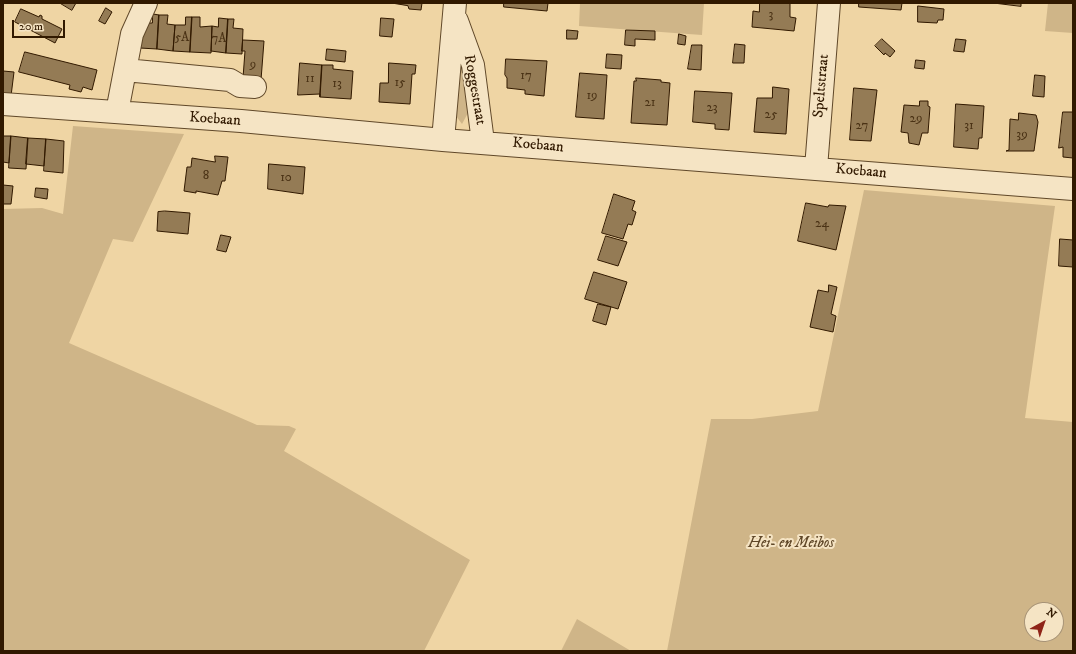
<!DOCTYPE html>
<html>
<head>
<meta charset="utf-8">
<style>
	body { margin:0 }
	#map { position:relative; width:1076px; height:654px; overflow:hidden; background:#efd5a4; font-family:"IM FELL DW Pica",serif }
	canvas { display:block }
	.frame { position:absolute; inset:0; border:4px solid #311900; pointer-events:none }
	.north { position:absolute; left:1024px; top:602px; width:40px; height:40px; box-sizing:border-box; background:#f5e4c4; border:1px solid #a79376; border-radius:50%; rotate:40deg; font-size:11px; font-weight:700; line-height:16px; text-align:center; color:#311900 }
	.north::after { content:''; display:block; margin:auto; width:14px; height:18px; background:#8f2418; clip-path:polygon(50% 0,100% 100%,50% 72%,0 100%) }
	.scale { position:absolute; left:12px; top:20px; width:53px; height:18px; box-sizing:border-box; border:2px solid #311900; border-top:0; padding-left:5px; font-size:12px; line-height:14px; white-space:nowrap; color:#311900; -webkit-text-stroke:3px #f5e4c4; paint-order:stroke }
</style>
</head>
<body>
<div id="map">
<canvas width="1076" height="654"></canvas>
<div class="frame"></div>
<div class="north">N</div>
<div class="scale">20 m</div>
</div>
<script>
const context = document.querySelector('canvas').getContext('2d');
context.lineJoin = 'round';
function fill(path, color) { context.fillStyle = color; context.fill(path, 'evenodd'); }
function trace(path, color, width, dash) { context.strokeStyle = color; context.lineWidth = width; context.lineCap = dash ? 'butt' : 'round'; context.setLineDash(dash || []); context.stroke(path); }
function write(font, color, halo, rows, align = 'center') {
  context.font = font + ' "IM FELL DW Pica",serif'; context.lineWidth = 4; context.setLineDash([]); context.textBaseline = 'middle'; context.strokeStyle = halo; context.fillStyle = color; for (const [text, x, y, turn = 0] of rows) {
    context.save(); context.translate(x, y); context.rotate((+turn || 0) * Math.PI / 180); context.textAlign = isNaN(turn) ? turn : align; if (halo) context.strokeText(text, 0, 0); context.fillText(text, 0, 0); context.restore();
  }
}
fill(new Path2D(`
	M580,3h124l-2,32 -123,-9z
	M1048,3h25v30l-28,-2z
	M463,55l6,56 -7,13 -6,-8 1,-58z
	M73,126l111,8 -51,108 -20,-3 -44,104 188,82 32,1 7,3 -12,22 186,109 -46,91h-421v-442l39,-1 21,6z
	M864,190l191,16 -30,212 48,4v229h-406l44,-232h41l66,-8zM1032,610h24v24h-24z
	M577,619l54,32h-70z`), '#cfb588');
const building = new Path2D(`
	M60,3h16l-4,7z
	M392,3h30l-1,7 -12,-1 -1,-3z
	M504,3h44l-1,8 -43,-4z
	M760,3h30v14l6,1 -2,13 -42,-4 1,-16 6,1z
	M859,3h43l-1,7 -42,-3z
	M994,3h27v3z
	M918,6l26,3 -1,11h-5l-1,3 -19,-1z
	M106,8l6,4 -7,12 -6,-3z
	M21,9l18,8 1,-2 2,1v3l20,10 -7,14 -40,-21z
	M153,14l6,1 -2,34 -17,-1 2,-25h10z
	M159,15h9l-1,9 8,1 -2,26 -16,-2z
	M186,17h6l-2,35 -17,-1 2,-26h10z
	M192,17h8v10l12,-1 -1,27 -21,-1z
	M219,18l9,1 -2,34 -15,-2 1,-25 6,1z
	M381,18l13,1 -2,18 -12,-1z
	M228,19h6l-1,9 10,1 -1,25 -16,-1z
	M567,30l11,1 -1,8h-10z
	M626,30l29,1v9l-20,-1v7l-10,-1z
	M679,34l7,2 -1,9 -7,-1z
	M882,39l13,12 -5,6 -5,-4 -1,2 -9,-9z
	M956,39l10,1 -2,12 -10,-1z
	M243,40l21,1 -3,39 -18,-2 2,-27h-3z
	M735,44l10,1 -1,18h-11z
	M692,45h10l-1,25 -13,-1z
	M327,49l19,2 -1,11 -19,-2z
	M25,52l72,18 -5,20 -9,-3 -2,5 -12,-3 1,-4 -51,-13z
	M607,54l15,1 -1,14 -15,-1z
	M506,59l41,2 -3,35 -19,-2v-4l-18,-2v-10l-2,-3z
	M916,60l9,1 -1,8 -9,-1z
	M300,63l22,2 -2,32v-3l-22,1z
	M389,63l27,2 -1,9h-3l-2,30 -31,-2 1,-19h8z
	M322,65h11v4l20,2 -2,28 -31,-2z
	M3,71l11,1 -3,24 -8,-1z
	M580,73l27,2 -3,44 -28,-2z
	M1035,75l10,1 -1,21 -11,-1z
	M636,78l25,2v2l9,1 -3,42 -36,-2 3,-42h2z
	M773,87l16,2 -3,45 -32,-2 3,-34h15z
	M854,88l23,2 -6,51 -21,-1z
	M695,91l37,2 -3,37 -14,-1v-5l-22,-2z
	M920,101h8v5l2,1 -2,26h-6l-3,12 -10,-2 -1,-10 -7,-1 3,-27 15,1z
	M956,104l28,2 -2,32h-3l-1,11 -24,-2z
	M1063,112h10v46l-10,-1v-10l-4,1z
	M1019,113l17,2 2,7 -4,29h-28l3,-1 1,-31 8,1z
	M3,136h8l-2,27 -6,-1z
	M11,136l17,2 -2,31 -17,-1z
	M28,138l18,1 -2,27 -18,-2z
	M46,139l18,2 -1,32 -19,-2z
	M215,156l13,1 -3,24h-3l-4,14 -22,-4v2l-12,-2 3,-24h4l1,-9 23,4z
	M269,164l36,3 -2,27 -35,-5z
	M3,185l10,1 -2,18h-8z
	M36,188l12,1 -1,10 -12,-2z
	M614,194l21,7 -3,9 4,2 -4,13 -4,-1 -5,15 -21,-6z
	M806,203l22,4 1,-2 17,1 -10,44 -38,-9z
	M165,211l25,2 -2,21 -31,-3 1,-19z
	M221,235l10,2 -5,15 -9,-2z
	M606,236l21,6 -9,24 -20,-6z
	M1060,239l13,1v27l-14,-1z
	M594,272l33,10 -9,27 -33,-10z
	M829,285l8,2 -6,27 5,2 -3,16 -23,-5 8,-37 10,2z
	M598,304l13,3 -5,18 -13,-4z`);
fill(building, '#947b55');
trace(building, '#311900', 1);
const minor = new Path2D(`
	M457,21l16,44 10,77
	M125,70l105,10 10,6 15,1
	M3,104l238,17 202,19 630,49
	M117,112l15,-78 14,-31
	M443,140l12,-137
	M816,168l13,-165`);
trace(minor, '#604829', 24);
trace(minor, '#f5e4c4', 22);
write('13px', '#4a3215', null, [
	["3",771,15],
	["5A",182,38],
	["7A",219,39],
	["9",253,65],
	["17",526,76],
	["11",310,79],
	["15",400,83],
	["13",337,84],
	["19",592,96],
	["21",650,103],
	["23",712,108],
	["25",771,115],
	["29",916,119],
	["27",862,126],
	["31",969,126],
	["39",1022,135],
	["8",206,176],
	["10",286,178],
	["24",822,224]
]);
write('15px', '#311900', '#f5e4c4', [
	["Speltstraat",822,86,-85],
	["Roggestraat",474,90,80],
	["Koebaan",215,120,4],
	["Koebaan",538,146,5],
	["Koebaan",861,172,5]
]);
write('italic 15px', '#604829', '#f5e4c4', [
	["Hei- en Meibos",791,544]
]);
</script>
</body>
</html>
